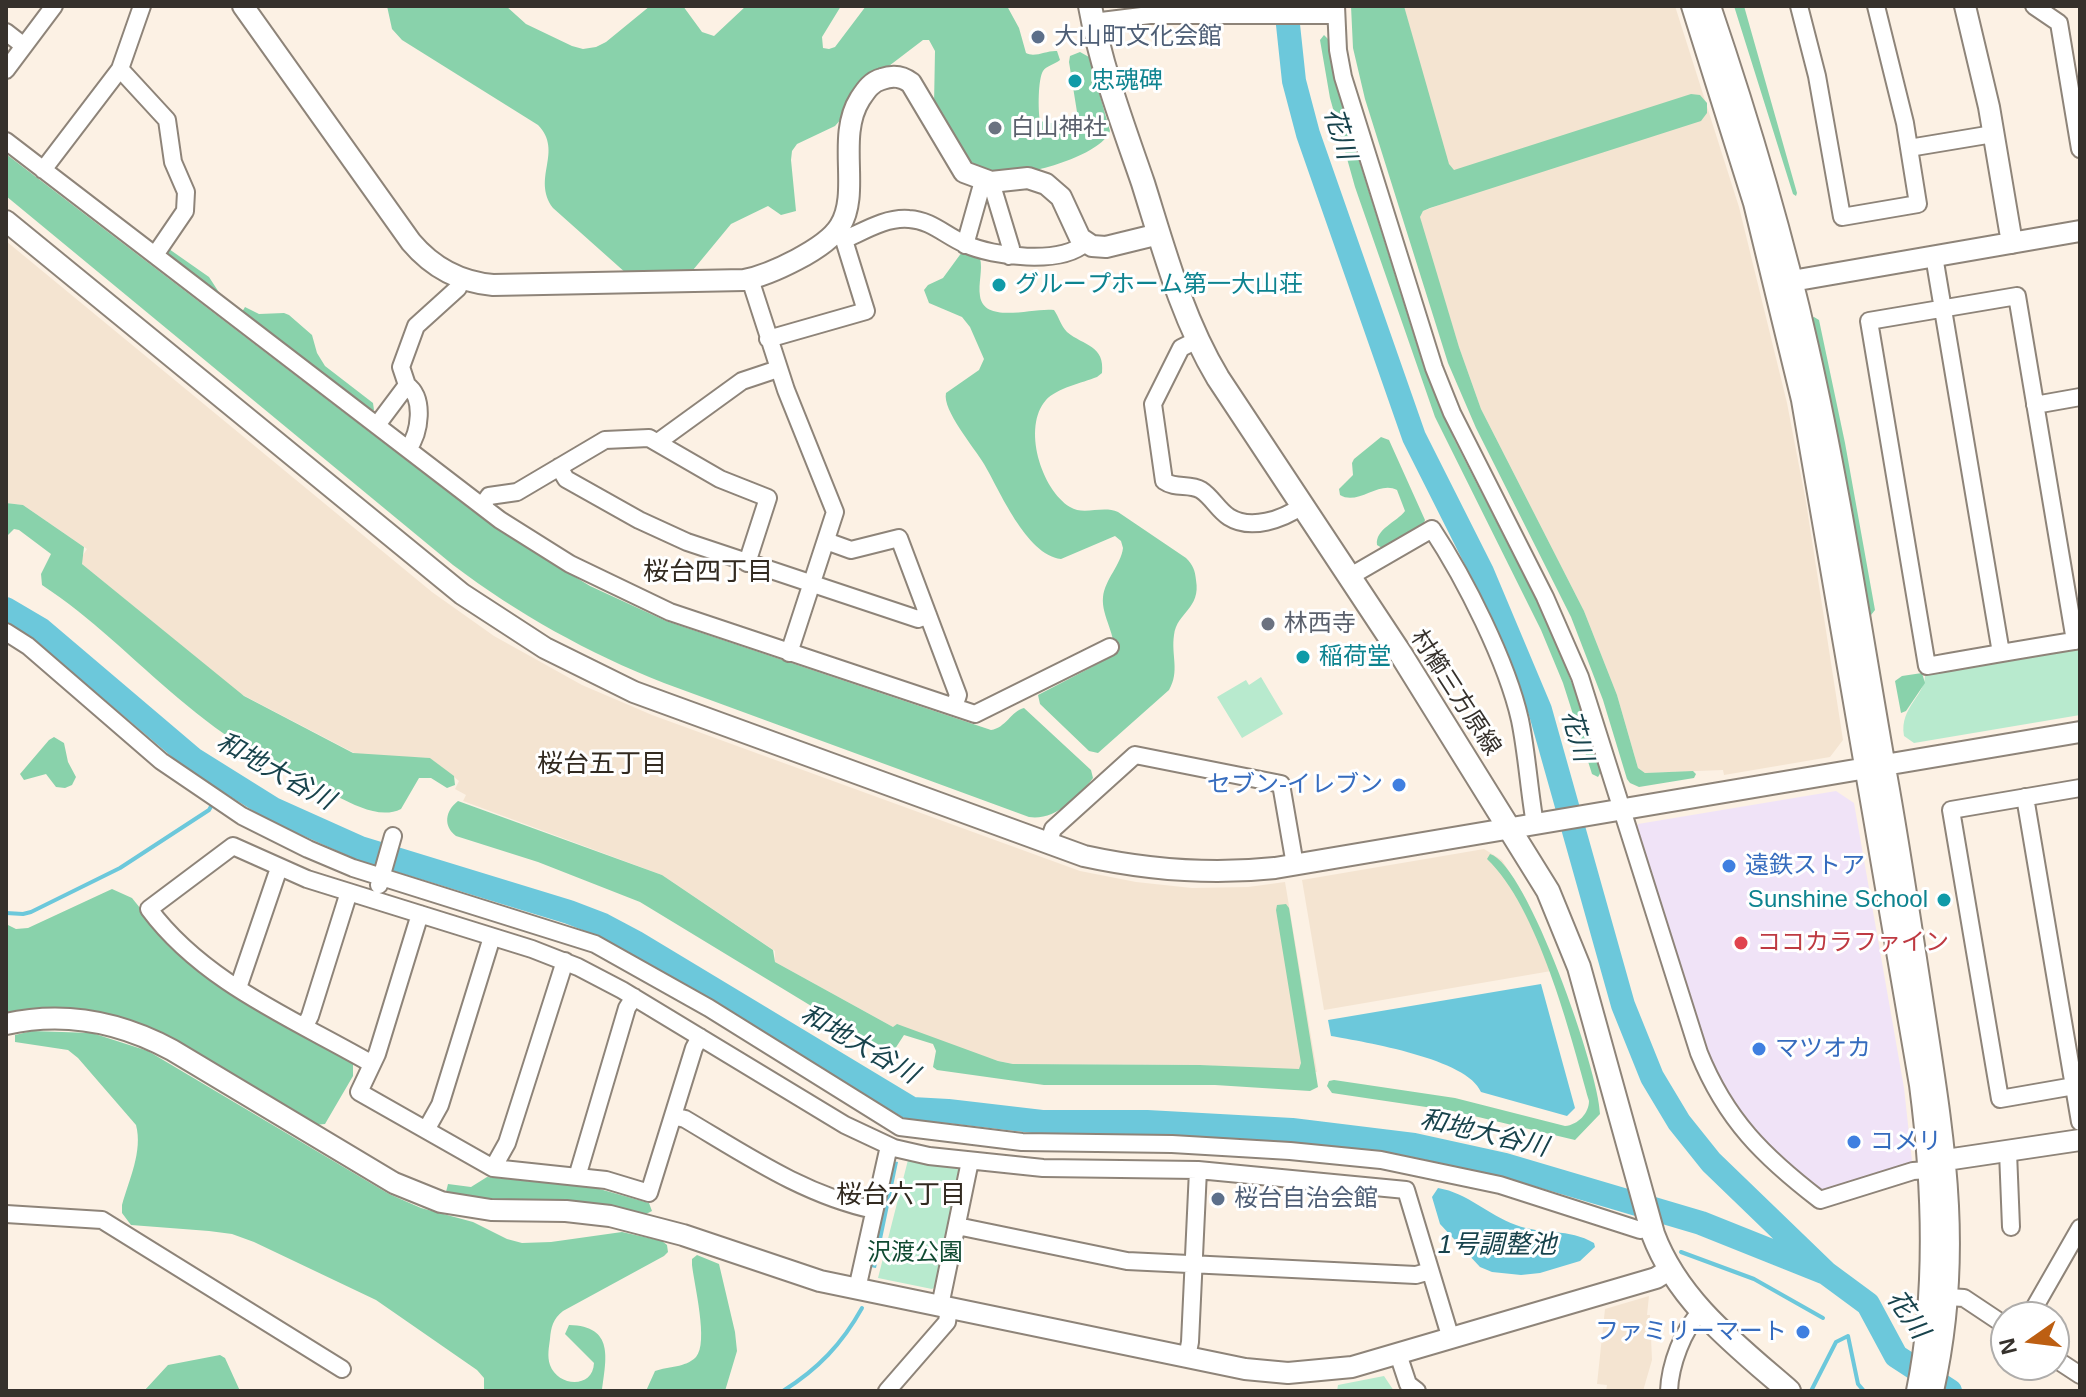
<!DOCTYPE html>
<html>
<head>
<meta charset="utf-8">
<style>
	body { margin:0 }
	#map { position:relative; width:2086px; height:1397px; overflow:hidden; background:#fcf1e4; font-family:Arial,sans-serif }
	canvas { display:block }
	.frame { position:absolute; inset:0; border:8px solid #36312c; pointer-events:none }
	.north { position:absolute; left:1990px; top:1301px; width:80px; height:80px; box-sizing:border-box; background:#fff; border:2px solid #afadab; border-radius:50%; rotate:256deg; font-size:22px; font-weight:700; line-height:32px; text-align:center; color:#36312c }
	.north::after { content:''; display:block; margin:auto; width:28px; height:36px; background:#bd5f12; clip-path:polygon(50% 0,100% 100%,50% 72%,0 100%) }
</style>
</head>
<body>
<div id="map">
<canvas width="2086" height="1397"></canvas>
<div class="frame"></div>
<div class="north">N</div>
</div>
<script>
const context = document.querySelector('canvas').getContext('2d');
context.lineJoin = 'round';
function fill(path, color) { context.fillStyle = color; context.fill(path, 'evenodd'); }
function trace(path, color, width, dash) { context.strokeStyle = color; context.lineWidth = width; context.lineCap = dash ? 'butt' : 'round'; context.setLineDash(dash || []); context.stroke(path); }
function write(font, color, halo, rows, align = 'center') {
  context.font = font + ' Arial,"Noto Sans JP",sans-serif'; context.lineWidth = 6; context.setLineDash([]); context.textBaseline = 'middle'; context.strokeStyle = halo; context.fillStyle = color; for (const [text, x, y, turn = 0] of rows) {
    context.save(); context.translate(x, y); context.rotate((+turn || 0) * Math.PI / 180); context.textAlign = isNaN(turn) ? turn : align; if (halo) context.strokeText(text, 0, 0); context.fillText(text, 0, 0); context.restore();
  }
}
fill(new Path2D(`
	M1836,791l18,12 50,285 8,73 -2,4 -86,28 -6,-2 -60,-51 -45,-69 -79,-240 4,-7z`), '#f0e3f7');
fill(new Path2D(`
	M1404,6h271l64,201 48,196 19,99 37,238 -13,17 -106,18 -1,-5 -78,3 -7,-5 -21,-73 -33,-84 -103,-202 -22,-62 -38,-121 -1,-9 3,-6 36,-13 -26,-83z
	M6,241l426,351 62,44 88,49 70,30 428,156 56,11 56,6 56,-1 37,-5 32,190 -117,-7 -187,-1 -15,-3 -105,-34 -118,-65v-11l-113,-76 -199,-74 3,-6 -11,-6 4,-8 -29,-23 -72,-3 -119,-62 -157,-129 -1,-6 6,-9 -64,-44 -17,-2z
	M1484,849l18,11 24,39 31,71 -233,40 -22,-130z
	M1649,1296l-2,19h3l2,45 -9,31h-37l1,-6 -10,-1 8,-75z`), '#f4e4d1');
fill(new Path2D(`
	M2080,646v69l-166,28 -10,-7c-5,-30 23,-40 21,-64z
	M1261,677l22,37 -41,24 -25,-41 29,-17 3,5z
	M908,1160l51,8 3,4 -23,112 -7,5 -54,-11z
	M1384,1376l10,15h-57l1,-6z`), '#b8eace');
fill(new Path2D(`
	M387,6l62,2 57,-2 20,18 46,22 11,3 13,-2 10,-5 44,-36h33l19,26 12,4 32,-30h95l-19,31 1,11 6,1 6,-2 31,-41h141l12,22 7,25c9,5 21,-3 31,-2l3,9c-5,4 -14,6 -17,11 -5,8 -5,40 -3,49 10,7 30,1 37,-8l-8,-50 1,-6 10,-4 9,5 21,74c-10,26 -87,46 -114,44 -8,-1 -17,-4 -25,-6l-37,-64 1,-54 -6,-11h-6l-38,29 -50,57 -38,18 -5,7 -1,9 5,51 -15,4 -13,-9 -37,18 -38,46 -15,4h-51l-74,-66c-22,-30 11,-56 -15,-83l-136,-85 -10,-11z
	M1351,6h53l45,158 5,6 237,-76 9,1 7,8v10l-6,8 -271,87 -7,3 -3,6 39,130 22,62 103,202 33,84 21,73 7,5 48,-2 3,3 -2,4 -55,9 -9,-4 -3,-4 -24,-79 -32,-83 -95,-189 -28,-65 -83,-264 -12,-51z
	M1734,6h10l53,187 -1,3 -3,-2z
	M1324,35l4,4 14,67 83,265 29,68 96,188 31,80 20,65 -3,5 -6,-3 -29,-91 -22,-53 -106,-213 -80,-230 -25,-89 -10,-58z
	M6,154l489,374 95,58 76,35 325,109c15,-2 20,-19 33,-22l67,62 2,8c-15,20 -39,43 -64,39l-365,-134c-76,-30 -146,-69 -211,-118l-447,-369z
	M169,249l40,28 13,20 -56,-42z
	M962,252l18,6c3,12 -2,25 0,38 4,29 54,11 74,14 5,7 7,16 13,22 17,14 38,13 35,41l-5,4c-15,6 -40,11 -51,23 -24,27 -5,89 24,107 14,9 32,-2 48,5l68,46c7,7 9,12 10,22 5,29 -19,32 -22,55 -3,21 6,36 -5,55l-71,63 -9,-2 -49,-47 -2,-9 75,-39c5,-20 -12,-39 -10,-59 2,-18 18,-32 20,-49l-2,-7 -6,-5 -54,23c-35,-4 -62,-70 -77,-95 -10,-17 -42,-54 -38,-71l33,-23 5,-11 -14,-32 -8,-10 -33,-14 -5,-13 4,-5 15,-7z
	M245,307l14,7 25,-1 5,2 23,20 5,18 8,13 48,37 1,7 -3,1 -129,-99z
	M1814,317l5,3 26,123 30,167 -4,5 -3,-1 -57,-296z
	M1381,437l8,3 36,80 -2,6 -35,21 -6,1 -5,-3c-2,-16 20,-23 28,-34l-8,-21c-18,-10 -39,16 -57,5l-1,-6 14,-14 -1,-12 2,-4z
	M6,503l17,2 61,42 -2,17 162,132 109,57 77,5 24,18 1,9 -8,3 -16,-10h-12l-18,31c-20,10 -44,-3 -63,-12 -58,-24 -112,-58 -160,-99 -45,-38 -87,-81 -136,-113l-1,-11 10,-20 -32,-24 -5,-1 -8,8z
	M1922,673l3,10 -19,28 -5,2 -6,-32 7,-5z
	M54,737l10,6 4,19 8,15 -4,8 -7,3 -9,-1 -10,-13 -22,6 -4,-6 29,-34z
	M458,801l204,74 111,75 2,12 118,65 4,-3 101,37 15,3 187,1 99,4 2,-6 -25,-153 1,-5 9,-1 3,4 29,179 -8,4 -95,-6h-171l-107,-15 -4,-3 3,-16 -3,-7 -29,-9 -11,17h-6l-247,-150 -102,-40 -82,-26c-13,-10 -11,-25 2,-35z
	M1490,854c37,10 110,220 110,260l-25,26 -122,-29 -121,-18 -5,-7 2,-5 5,-1 121,18 110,28c13,-1 24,-13 24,-25 -19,-68 -51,-194 -102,-242z
	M112,889l20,9 37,46 34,30 150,89v13l-28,48 -11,1 -138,-82 -170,-28v-91l10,5 12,-1z
	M32,1031l60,2 56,18 241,143 32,14 52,14 34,17 15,4 29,-1 71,-10 40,9 5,4 1,7 -4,4 -101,55c-10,8 -12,16 -13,28 -1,8 -3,17 0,26 8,22 43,24 44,-2l-29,-29 4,-9c46,1 37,34 33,66h-118v-13l-7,-8 -101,-70 -122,-58 -22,-8 -23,-3 -78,-6 -9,-12v-8c7,-25 21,-54 14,-80l-58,-67 -10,-8 -53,-8v-7z
	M487,1177l109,11 53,15 3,8 -8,4 -152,-14 -46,-9 2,-8 23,3z
	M697,1255l22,9 16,68 2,19 -12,40h-79l9,-20c14,-5 30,-3 41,-14 13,-14 -2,-73 -4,-92v-6z
	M220,1355l5,3 15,33h-96l24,-26z`), '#89d2ab');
fill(new Path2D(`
	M1541,984l34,124 -8,8 -86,-24c-13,-33 -116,-50 -150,-56l-3,-16z
	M892,1161l6,1 -22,106 -6,-1z
	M1438,1188c30,5 50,27 78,37 26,10 53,3 78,18l1,4 -15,14 -40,12 -19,2 -29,-3 -12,-5 -40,-43 -8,-27z`), '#6cc8db');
trace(new Path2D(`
	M224,787l3,-5
	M6,913l17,1 8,-2 89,-44 89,-58 4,-7
	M910,1120l4,-10
	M1681,1252l73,27 69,39
	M1848,1336l10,48 6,7
	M783,1391c35,-22 59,-47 79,-83
	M1811,1391l25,-49 12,-6`), '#6cc8db', 4);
trace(new Path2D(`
	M1286,6l8,75 14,53 106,303 68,135 58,138 83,295 29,72 27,45 32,40 115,111 42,31 28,52 54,35
	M6,609l34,20 153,130 80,50 87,39 209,64 34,13 32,17 277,167 36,2 94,11h105l145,8 122,15 91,20 196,58 125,50`), '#6cc8db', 24);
const minor = new Path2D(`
	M1336,6l2,44 5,27 91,291 18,45 93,184 35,80 119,376c27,67 65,104 121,147l93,-29 15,-1
	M1799,6l18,70 25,141 76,-13 -13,-81 -29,-117
	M2034,6l25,17 21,126
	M1093,22l57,-7h186
	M6,32l18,14
	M120,69l47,51 6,42 13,30 -1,19 -30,44
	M6,70l48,-64
	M6,141l494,379 70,44 100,48 305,102 135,-67
	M1909,148l84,-14
	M43,170l77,-101 22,-63
	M991,182l20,66 -2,8
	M844,240c20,-9 42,-23 65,-21 22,1 37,17 56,25 29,13 96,21 120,-1
	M965,245l18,-64
	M1934,256l67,397
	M750,279l36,111 49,122 -46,141
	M768,339l98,-28 -22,-71 -6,-7
	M1197,340l-16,8 -28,56 11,77c11,8 26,2 37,9 11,7 17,20 28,27 22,14 54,2 73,-11
	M407,385c18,13 13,48 1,64
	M2035,405l45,-8
	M377,425l30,-40 -6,-18 15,-41 42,-38 4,-9
	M659,444l3,-5 80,-58 36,-12
	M559,467l7,12 73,41 48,22 231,77 10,-4
	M482,506l7,-10 28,-4 88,-52 44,-2 71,41 48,19 -21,65
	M826,541l25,9 48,-12 59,157 -4,12
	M1349,577l83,-48c33,50 75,133 88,191 7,34 9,70 15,104
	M6,632l22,14 133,115 81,55 66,33 45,19 242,76 114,64 191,119 122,15 150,2 118,7 91,9 119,25 140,45 11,-3
	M2075,641l-58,-345 -148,25 58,345c51,-9 102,-18 153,-26
	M2080,788l-129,22 49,289 80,-14
	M2025,797l55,325
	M1048,844l5,-15 82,-74 146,29 14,81
	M379,885l14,-49
	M420,914l-43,140 -18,38 134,76 113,12 43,13 45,-145 6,-11
	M238,988l41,-120
	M305,1026l5,-10 39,-124
	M372,1064c-78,-45 -168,-81 -223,-155l84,-63 74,33 225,70 46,18 44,23 223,135 49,23 35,8 114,12 155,2 208,20 45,149
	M673,1116l12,3c61,36 119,76 189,91
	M426,1130l14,-25 52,-168
	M2008,1152l3,75
	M493,1168l14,-25 58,-182
	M577,1177l50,-169 7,-11
	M6,1214l96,6 240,149
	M957,1226l170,35 289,14 14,-4
	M857,1289l32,-143
	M1948,1297l16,1 42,28
	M940,1306l30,-145
	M2029,1317l51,-89
	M1398,1354l10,30 9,7
	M1187,1357l3,-15 8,-172
	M2054,1358l26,17
	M887,1391l60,-69 2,-14
	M1669,1391c1,-26 14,-62 32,-79`);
const tertiary = new Path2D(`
	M243,6l168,236c22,26 48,40 82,43l251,-5c26,-5 82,-31 96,-54 21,-34 -4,-89 20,-127 6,-9 11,-17 22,-20 11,-4 20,-3 29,4l53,89 27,10 37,-4 18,6 15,13 19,41 12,8 14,1 53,-13
	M1692,6l62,197 48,197 118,685c13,100 17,207 -3,306
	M1710,6c38,112 72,225 98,341 32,141 53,284 78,426 14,77 25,154 37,231 21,136 41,249 10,387
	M1965,6l24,101 23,136
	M6,221l456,373 83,54 89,44 450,164c64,14 126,19 191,12l805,-136
	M1792,281l288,-50
	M6,1024c58,-13 114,-2 166,26l222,133 47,19 50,8 75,1 44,5 73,19 137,46 425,88 43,4 64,-6 304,-89 13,-8
	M1946,1160l134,-20`);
const secondary = new Path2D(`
	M1090,6c11,61 33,119 53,177 21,67 39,135 75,195l184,278 146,235 31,76 74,267c25,67 83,111 136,157`);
trace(minor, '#8e8479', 20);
trace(tertiary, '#8e8479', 24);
trace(secondary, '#8e8479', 26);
trace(minor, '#fff', 16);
trace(tertiary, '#fff', 20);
trace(secondary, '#fff', 22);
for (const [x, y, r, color] of [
	[1038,37,8,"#5c6f8a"],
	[1075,81,8,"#0f9aa8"],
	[995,128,8,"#6b7280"],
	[999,285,8,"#0f9aa8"],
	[1268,624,8,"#6b7280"],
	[1303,657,8,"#0f9aa8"],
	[1399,785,8,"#3f7fe0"],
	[1729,866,8,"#3f7fe0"],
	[1944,900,8,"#0f9aa8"],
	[1741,943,8,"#e0444e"],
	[1759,1049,8,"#3f7fe0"],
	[1854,1142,8,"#3f7fe0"],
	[1218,1199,8,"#5c6f8a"],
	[1803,1332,8,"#3f7fe0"]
]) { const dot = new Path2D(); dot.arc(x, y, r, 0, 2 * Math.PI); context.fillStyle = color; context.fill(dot); trace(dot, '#fff', 3); }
write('24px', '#4e5e75', '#fff', [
	["大山町文化会館",1054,37],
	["桜台自治会館",1234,1199]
], 'left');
write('24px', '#0d838f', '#fff', [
	["忠魂碑",1091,81],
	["グループホーム第一大山荘",1015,285],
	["稲荷堂",1319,657],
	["Sunshine School",1928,900,"right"]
], 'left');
write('24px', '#5b616d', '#fff', [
	["白山神社",1011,128],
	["林西寺",1284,624]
], 'left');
write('24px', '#36312c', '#fff', [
	["村櫛三方原線",1455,693,57]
]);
write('24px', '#366cbe', '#fff', [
	["セブン-イレブン",1383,785,"right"],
	["遠鉄ストア",1745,866],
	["マツオカ",1775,1049],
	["コメリ",1870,1142],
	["ファミリーマート",1787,1332,"right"]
], 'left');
write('24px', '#be3a42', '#fff', [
	["ココカラファイン",1757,943]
], 'left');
write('24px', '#114b32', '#fff', [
	["沢渡公園",915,1253]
]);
write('italic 26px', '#18434c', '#fff', [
	["花川",1339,134,73],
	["花川",1576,736,74],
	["和地大谷川",275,772,29],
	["和地大谷川",859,1045,30],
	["和地大谷川",1484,1134,13],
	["1号調整池",1497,1246],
	["花川",1907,1315,55]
]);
write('26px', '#322a20', '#fff', [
	["桜台四丁目",708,573],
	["桜台五丁目",602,765],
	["桜台六丁目",901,1196]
]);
</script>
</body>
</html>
